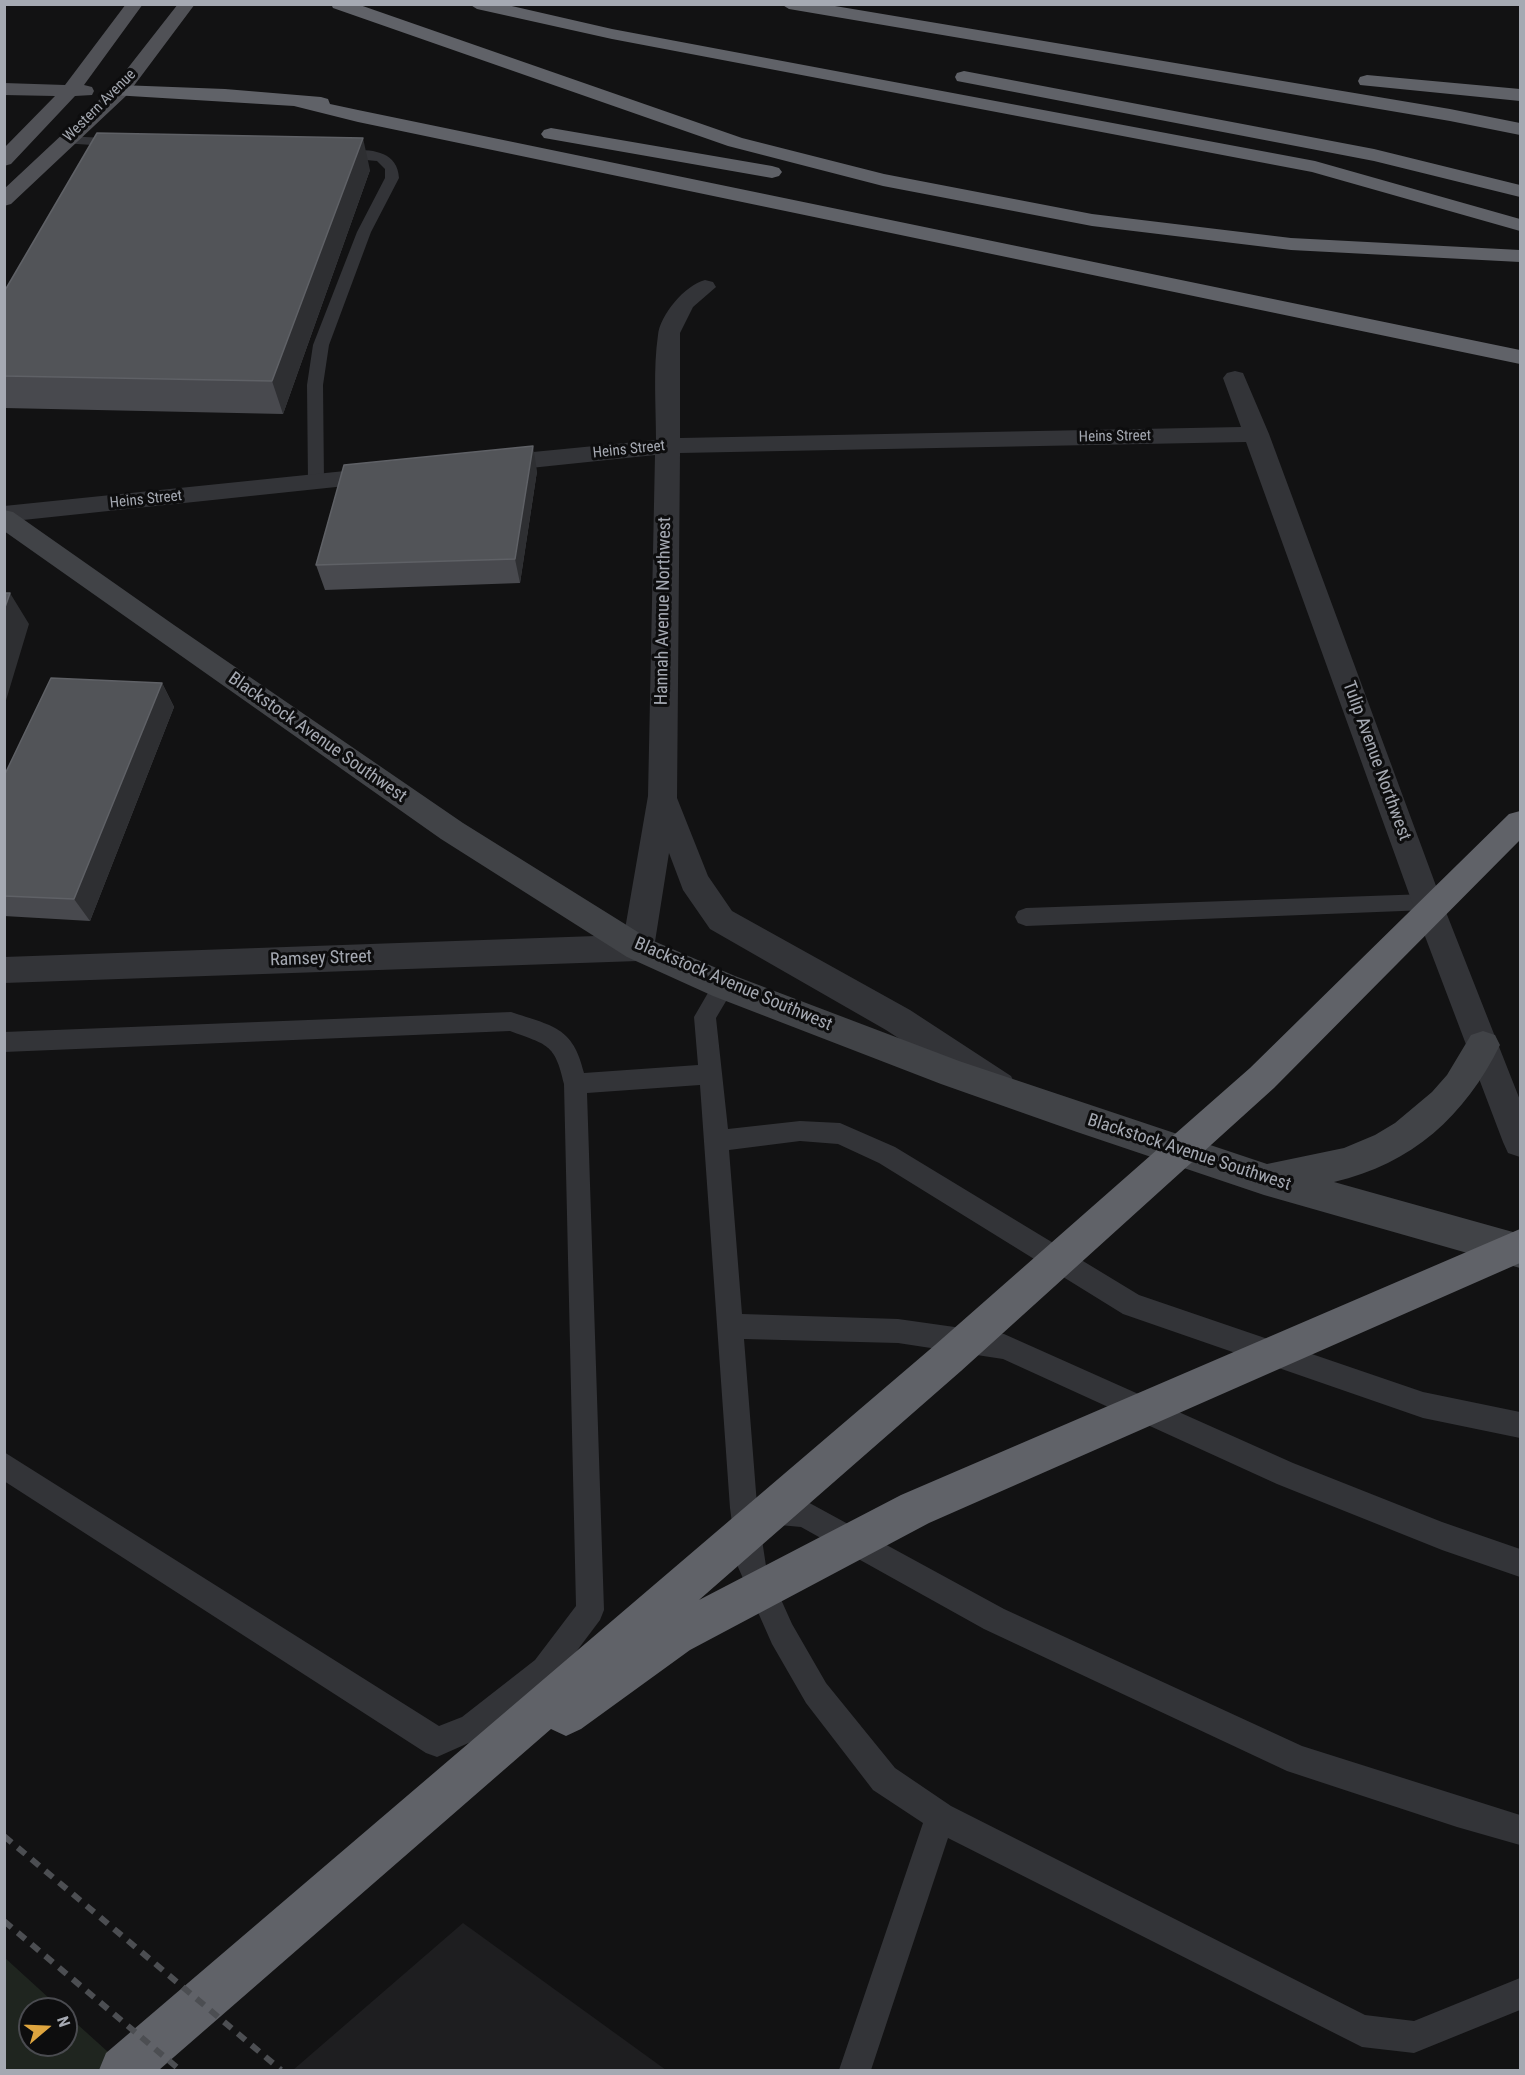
<!DOCTYPE html>
<html>
<head>
<meta charset="utf-8">
<style>
	body { margin:0 }
	#map { position:relative; width:1525px; height:2075px; overflow:hidden; background:#121213; font-family:"Roboto Condensed",sans-serif }
	canvas { display:block }
	.frame { position:absolute; inset:0; border:6px solid #a5a9b2; pointer-events:none }
	.north { position:absolute; left:18px; top:1997px; width:60px; height:60px; box-sizing:border-box; background:#0d0d0e; border:2px solid #4a4b50; border-radius:50%; rotate:71deg; font-size:16px; font-weight:700; line-height:24px; text-align:center; color:#a5a9b2 }
	.north::after { content:''; display:block; margin:auto; width:21px; height:27px; background:#dea53f; clip-path:polygon(50% 0,100% 100%,50% 72%,0 100%) }
</style>
</head>
<body>
<div id="map">
<canvas width="1525" height="2075"></canvas>
<div class="frame"></div>
<div class="north">N</div>
</div>
<script>
const context = document.querySelector('canvas').getContext('2d');
context.lineJoin = 'round';
function fill(path, color) { context.fillStyle = color; context.fill(path, 'evenodd'); }
function trace(path, color, width, dash) { context.strokeStyle = color; context.lineWidth = width; context.lineCap = dash ? 'butt' : 'round'; context.setLineDash(dash || []); context.stroke(path); }
function write(font, color, halo, rows, align = 'center') {
  context.font = font + ' "Roboto Condensed",sans-serif'; context.lineWidth = 6; context.setLineDash([]); context.textBaseline = 'middle'; context.strokeStyle = halo; context.fillStyle = color; for (const [text, x, y, turn = 0] of rows) {
    context.save(); context.translate(x, y); context.rotate((+turn || 0) * Math.PI / 180); context.textAlign = isNaN(turn) ? turn : align; if (halo) context.strokeText(text, 0, 0); context.fillText(text, 0, 0); context.restore();
  }
}
fill(new Path2D(`
	M463,1923l203,147h-373z`), '#1e1e20');
fill(new Path2D(`
	M4,1957l57,52h-31v36h36v-31l62,56h-123z`), '#1f251f');
fill(new Path2D(`
	M67,136l56,3 7,4 -7,4 -61,-4 -2,-3z
	M338,150c24,0 59,-4 61,28l-28,54 -42,113 -6,40 1,97 -2,4h-12l-2,-4 -1,-97 6,-40 44,-113 28,-54v-9l-8,-8 -44,-4 -2,-3z
	M1427,894l7,2 4,6 -4,6 -7,2 -401,16 -8,-3 -3,-6 3,-6 8,-3z
	M724,977l8,2 3,7 -19,32 12,111 72,-8 40,2 55,24 244,148 284,97 97,20v26l-97,-20 -300,-104 -244,-151 -41,-19 -38,-3 -71,9 13,164 156,5 106,15 289,129 149,59 78,27v28l-78,-27 -165,-66 -274,-125 -105,-16 -154,-4 13,166 2,-5 10,-4 35,4 200,109 298,137 218,69v30l-63,-18 -170,-56 -303,-142 -183,-102 -32,-3 -10,-4 7,46 26,58 34,59 69,85 56,38 414,209 49,6 106,-43v32l-106,43 -52,-6 -414,-209 -77,232h-32l84,-247 -50,-33 -67,-87 -34,-59 -34,-77 -8,-59 -30,-423 -113,8 17,517 -4,10 -45,60 -73,57 -45,20 -11,-4 -422,-272v-29l435,274 23,-9 73,-57 41,-54 -12,-522c-9,-41 -17,-39 -54,-53l-506,21v-20l507,-20c41,14 62,14 73,61l114,-8 -4,-48 22,-38z`), '#333438');
fill(new Path2D(`
	M705,280l8,2 3,5 -23,20 -13,26v105l561,-11 -18,-49 4,-5 8,-2 8,2 26,61 173,468 78,198v57l-12,-4 -5,-11 -91,-240 -166,-460 -566,11 -3,345 31,78 24,35 178,99 101,66 5,10 -5,10 -12,5 -12,-5 -101,-66 -176,-101 -27,-39 -14,-37 -15,95 -5,9 -11,4 -634,22v-26l620,-22 24,-139 7,-341 -163,17 -9,-3 -3,-5 3,-5 9,-3 164,-16c0,-34 -3,-71 2,-105 2,-20 27,-50 47,-55z
	M384,467l9,2 3,6 -3,6 -389,41v-16z`), '#333438');
fill(new Path2D(`
	M4,510l9,2 161,113 289,198 186,116 86,37 224,85 308,103 77,-16 31,-13 20,-12 37,-31 15,-17 24,-40 12,-4 12,4 5,10c-35,71 -88,119 -166,137l186,52v34l-256,-73 -187,-63 -136,-48 -228,-88 -86,-39 -186,-118 -437,-308z`), '#414347');
fill(new Path2D(`
	M126,4h17l-59,81 8,2 2,4 -2,4 -17,1 -64,68 -7,2v-18l51,-52 -51,-1v-12l61,2z
	M178,4h17l-68,91 -116,109 -7,2v-17l109,-102z`), '#505156');
fill(new Path2D(`
	M331,4h26l385,134 142,36 208,40 199,24 229,12v12l-229,-12 -199,-24 -209,-40 -155,-40 -395,-138z
	M469,4h34l109,25 703,132 205,58v12l-208,-59 -700,-133 -135,-30z
	M781,4h42l627,105 70,14v12l-70,-14 -661,-112z
	M964,71l410,78 146,36v12l-146,-36 -417,-80 -2,-4 2,-4z
	M1367,75l153,14v12l-160,-16 -2,-4 2,-4z
	M120,85l105,4 96,8 7,2 2,5 28,6 1162,240v14l-1162,-242 -64,-16 -181,-11 -2,-4 2,-4z
	M551,128l221,38 7,2 3,4 -3,4 -7,2 -228,-40 -3,-4 3,-4z
	M1520,811v29l-246,248 -313,283 -262,229 202,-105 619,-266v34l-591,260 -239,127 -109,79 -15,7 -15,-7 -392,341h-60l7,-17 829,-708 315,-277 259,-254z`), '#606268');
trace(new Path2D(`
	M4,1836l277,234
	M4,1921l176,149`), '#4c4e52', 6, [10, 8]);
fill(new Path2D(`
	M370,170l-87,244 -279,-6v-116z
	M537,471l-17,112 -195,7 -9,-25z
	M162,683l12,24 -84,214 -86,-5v-140z`), '#48494e');
fill(new Path2D(`
	M363,138l7,32 -87,244 -11,-33z
	M533,446l4,25 -17,112 -5,-24z
	M10,593l19,31 -25,83v-97z
	M162,683l12,24 -84,214 -16,-22z`), '#2e2f32');
const building = new Path2D(`
	M97,133l266,5 -91,243 -268,-5v-84z
	M533,446l-18,113 -199,6 28,-100z
	M4,593h6l-6,17z
	M51,678l111,5 -88,216 -70,-3v-120z`);
fill(building, '#525458');
trace(building, '#5f6166', 1.5);
write('15px', '#a5a9b2', '#0d0d0e', [
	["Western Avenue",100,106,-45],
	["Heins Street",1115,437,-1],
	["Heins Street",629,450,-6],
	["Heins Street",146,500,-6]
]);
write('18px', '#a5a9b2', '#0d0d0e', [
	["Hannah Avenue Northwest",664,611,-89],
	["Blackstock Avenue Southwest",317,738,35],
	["Tulip Avenue Northwest",1376,761,70],
	["Ramsey Street",321,959,-2],
	["Blackstock Avenue Southwest",733,985,23],
	["Blackstock Avenue Southwest",1189,1153,18]
]);
</script>
</body>
</html>
